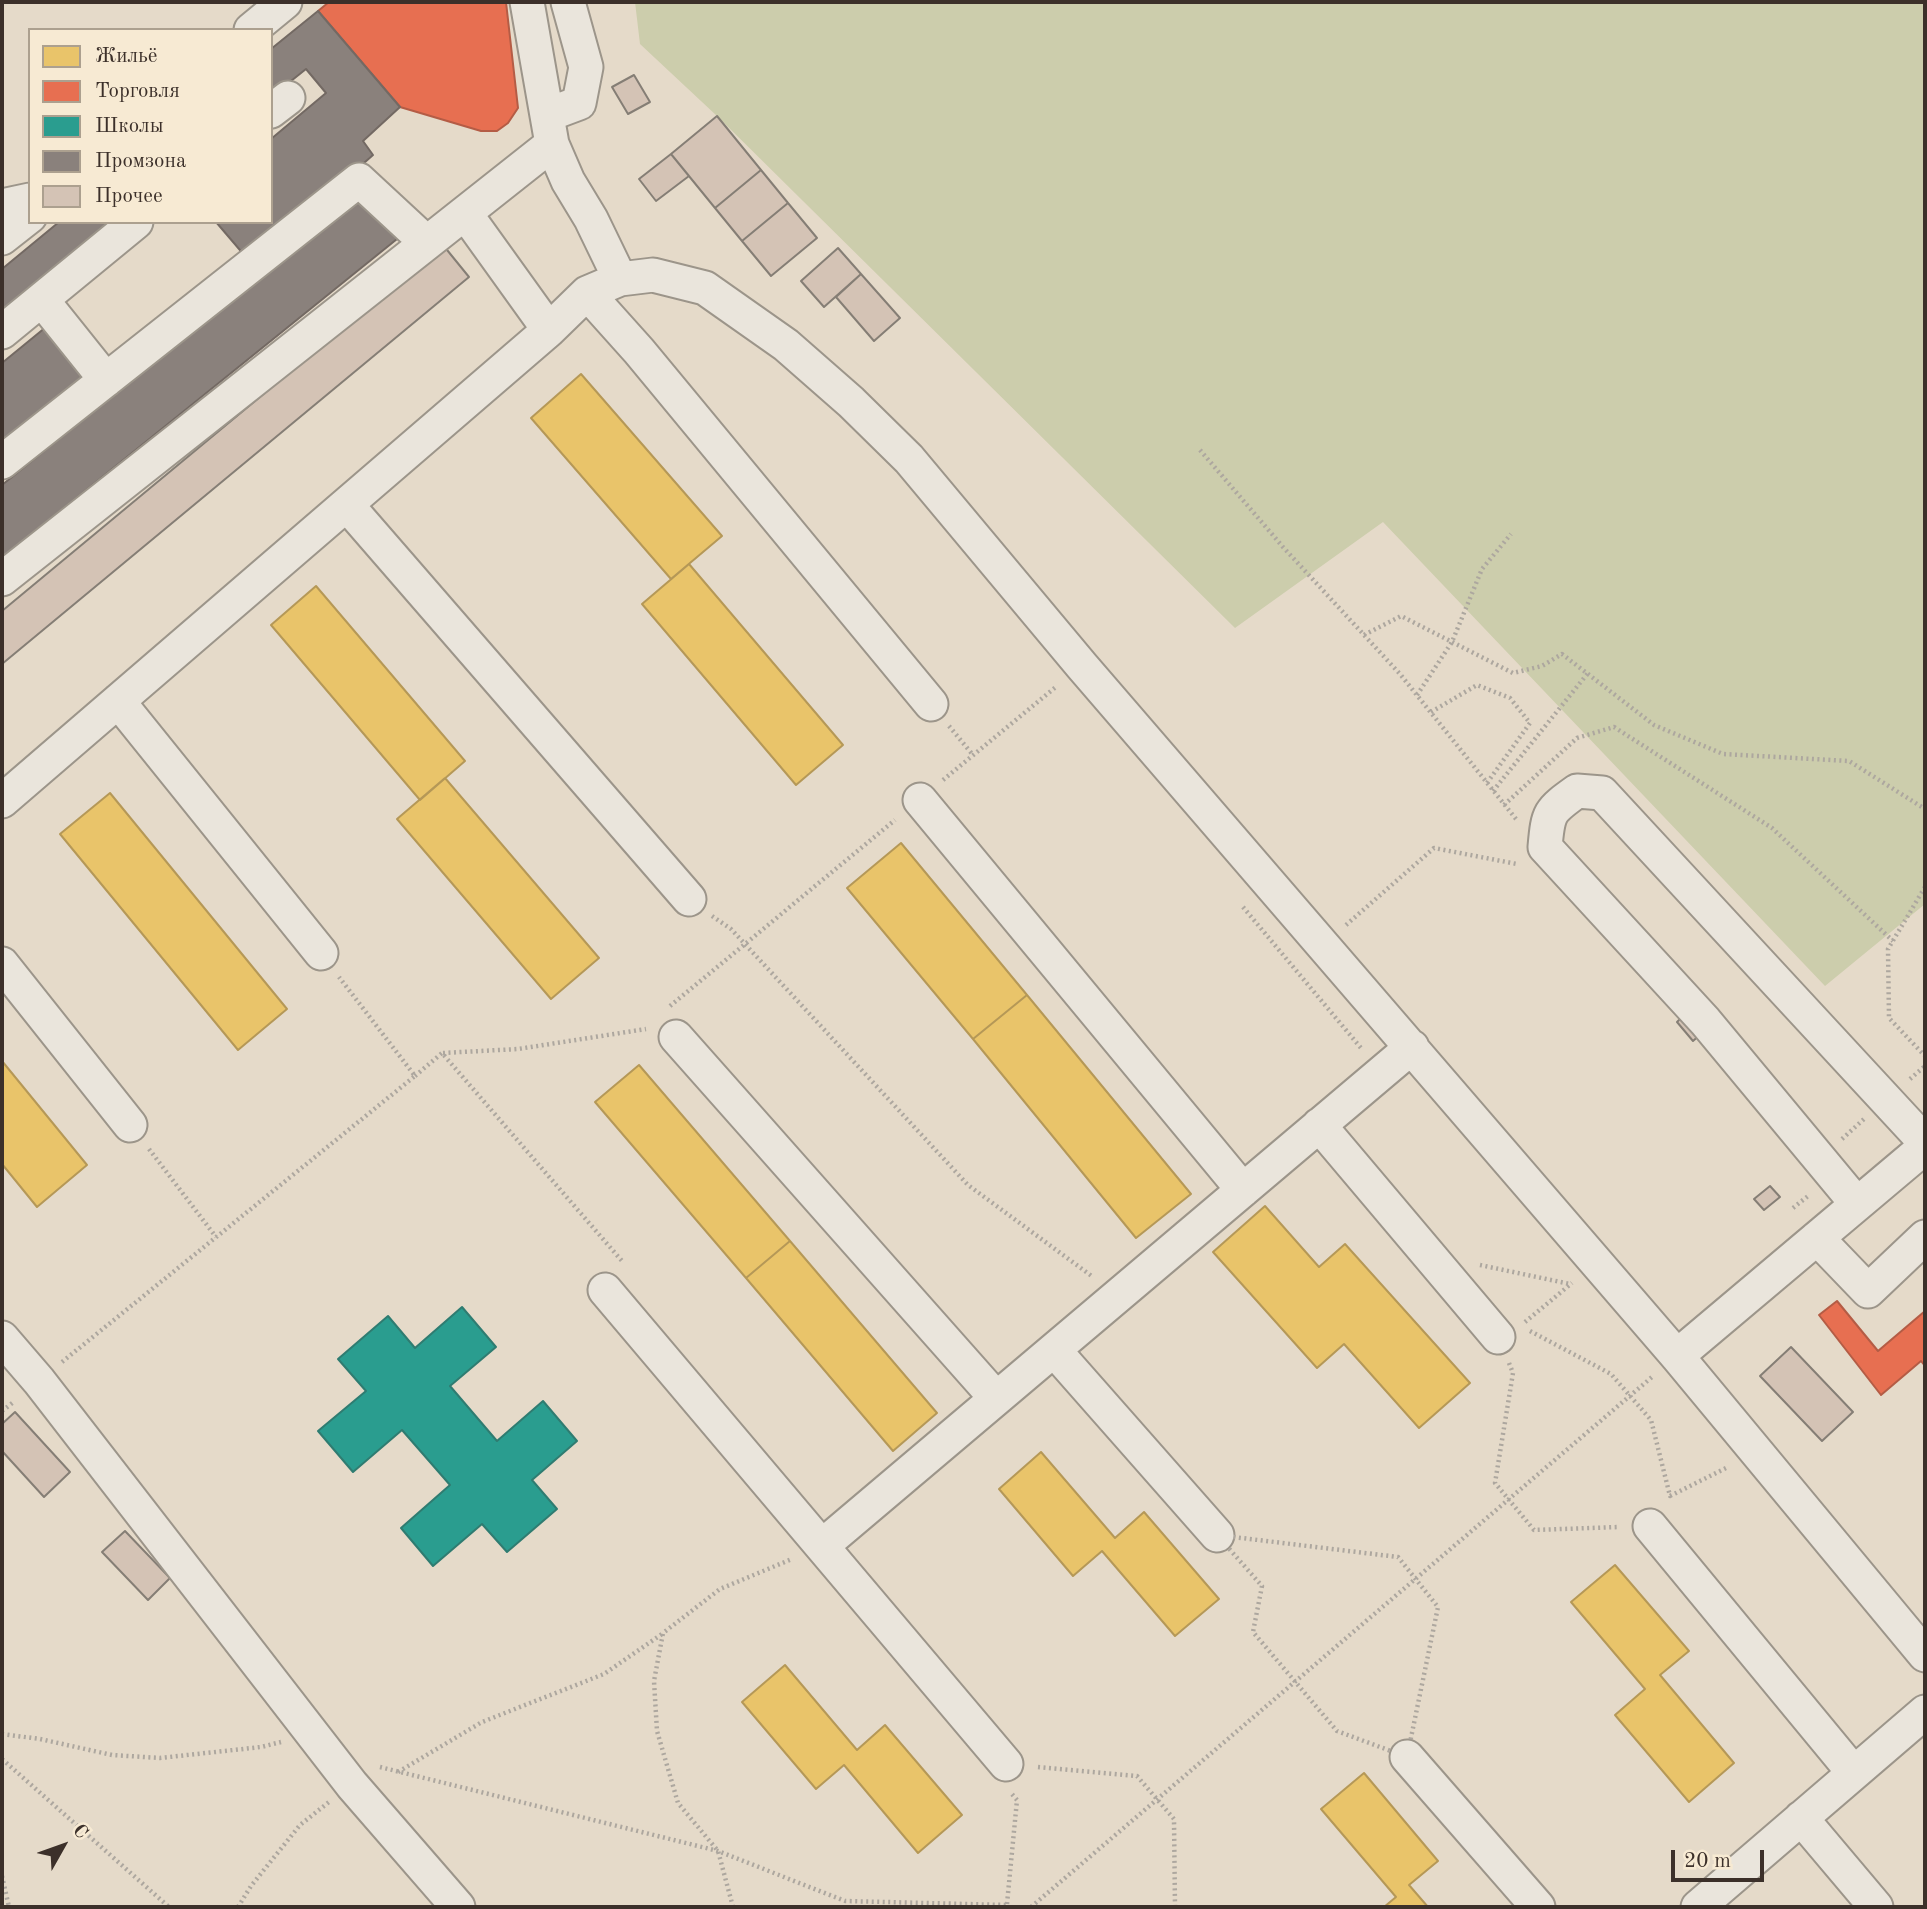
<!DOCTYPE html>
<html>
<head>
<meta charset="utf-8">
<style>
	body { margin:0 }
	#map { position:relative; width:1927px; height:1909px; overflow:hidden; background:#e5dac9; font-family:"Old Standard TT",serif }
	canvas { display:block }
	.frame { position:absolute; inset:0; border:4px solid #3c302a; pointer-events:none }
	.legend { position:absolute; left:28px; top:28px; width:245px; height:196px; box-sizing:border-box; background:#f7ead3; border:2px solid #aca08f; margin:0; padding:9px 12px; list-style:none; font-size:21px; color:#3c302a }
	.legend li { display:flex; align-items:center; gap:14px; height:35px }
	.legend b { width:35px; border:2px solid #aca08f }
	.north { position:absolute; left:28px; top:1811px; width:70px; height:70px; -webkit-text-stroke:5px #f7ead3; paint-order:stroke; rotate:50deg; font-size:19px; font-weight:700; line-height:28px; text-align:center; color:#3c302a }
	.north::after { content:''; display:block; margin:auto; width:24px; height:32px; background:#3c302a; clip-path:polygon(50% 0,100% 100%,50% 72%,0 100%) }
	.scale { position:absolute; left:1671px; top:1850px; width:93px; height:32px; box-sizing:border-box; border:4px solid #3c302a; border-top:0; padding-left:9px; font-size:21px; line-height:24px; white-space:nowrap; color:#3c302a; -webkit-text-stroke:5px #f7ead3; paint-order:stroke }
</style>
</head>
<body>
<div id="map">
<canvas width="1927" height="1909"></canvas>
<div class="frame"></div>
<ul class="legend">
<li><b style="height:19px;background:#e9c46a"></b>Жильё</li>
<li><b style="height:19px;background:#e76f51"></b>Торговля</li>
<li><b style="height:19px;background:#2a9d8f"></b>Школы</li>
<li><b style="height:19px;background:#8a817c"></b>Промзона</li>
<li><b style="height:19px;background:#d4c3b5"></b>Прочее</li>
</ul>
<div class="north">С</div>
<div class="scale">20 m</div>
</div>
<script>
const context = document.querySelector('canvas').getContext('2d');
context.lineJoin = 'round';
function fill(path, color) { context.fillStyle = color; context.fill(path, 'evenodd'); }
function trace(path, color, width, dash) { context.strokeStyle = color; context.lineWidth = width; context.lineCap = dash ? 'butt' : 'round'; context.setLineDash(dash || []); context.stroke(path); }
fill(new Path2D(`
	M635,2h1290v902l-100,82 -442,-464 -148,106 -518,-512 -77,-72z`), '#cccdac');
const homes = new Path2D(`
	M581,374l141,162 -51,43 -140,-161z
	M689,564l154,181 -47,40 -154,-181z
	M316,586l149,175 -45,39 -149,-175z
	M445,778l154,180 -48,41 -154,-180z
	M110,793l177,216 -49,41 -178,-216z
	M901,843l126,152 -54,44 -126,-151z
	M1027,995l164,199 -55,44 -163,-199z
	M2,1061l85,104 -50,42 -35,-43z
	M639,1065l151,176 -44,37 -151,-176z
	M1265,1206l54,61 26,-23 125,139 -51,45 -75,-84 -27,24 -104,-116z
	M790,1241l147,172 -44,38 -147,-173z
	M1041,1452l74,86 29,-26 75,87 -44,37 -73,-85 -29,25 -74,-87z
	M1615,1565l74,86 -29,24 74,88 -45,39 -74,-87 30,-26 -74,-87z
	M785,1665l72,85 28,-25 77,90 -44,38 -74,-88 -28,24 -74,-87z
	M1364,1773l74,88 -29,24 19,22h-44l12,-10 -75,-88z`);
fill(homes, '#e9c46a');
trace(homes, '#b59857', 2);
const shops = new Path2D(`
	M329,2h177l12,106 -10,15 -11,8h-16l-81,-24 -82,-96z
	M1837,1301l41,50 47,-40v55l-4,-5 -40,34 -62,-80z`);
fill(shops, '#e76f51');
trace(shops, '#b45c45', 2);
const schools = new Path2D(`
	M462,1307l34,40 -46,39 47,55 46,-40 34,40 -45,39 25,29 -50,43 -25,-28 -49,42 -32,-38 49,-43 -48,-55 -49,42 -35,-41 48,-40 -28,-32 50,-43 27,32z`);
fill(schools, '#2a9d8f');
trace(schools, '#2f7c71', 2);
const industry = new Path2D(`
	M318,11l82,96 -37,34 10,14 -122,108 -35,-41h55v-83l55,-46 -20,-24 -35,28v-48z
	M362,194l35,45 -395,319v-73z
	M59,222h54l-111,89v-42z
	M46,327l41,50 -85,69v-83z`);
fill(industry, '#8a817c');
trace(industry, '#736963', 2);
const building = new Path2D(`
	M634,75l16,27 -22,12 -16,-27z
	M717,116l44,54 -46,38 -44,-54z
	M671,154l18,22 -33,25 -17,-22z
	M761,170l27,33 -46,38 -27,-33z
	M788,203l29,35 -46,38 -29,-35z
	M443,245l26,32 -467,387v-53z
	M838,248l23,26 -37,33 -23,-26z
	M861,274l39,44 -26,23 -38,-44z
	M1685,1014l17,19 -9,8 -16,-19z
	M1770,1186l10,11 -16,13 -10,-11z
	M1791,1347l62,65 -31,29 -62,-65z
	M15,1412l55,60 -26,25 -42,-46v-27z
	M125,1531l45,47 -22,22 -46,-48z`);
fill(building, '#d4c3b5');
trace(building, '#857e75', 2);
const minor = new Path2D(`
	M527,2l25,142 16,37 23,38 29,60
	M251,30l34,-28
	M271,111l17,-13
	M547,115l32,-12 7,-36 -18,-65
	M2,206l28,-6
	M465,213l84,117
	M2,238l28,-22
	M587,293l52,58 292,353
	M42,300l64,80
	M2,332l134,-110
	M2,462l357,-282 68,63
	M347,505l342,394
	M2,579l550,-435
	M118,701l203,252
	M920,800l323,390
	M2,801l547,-471 38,-37 33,-14 33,-4 52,13 81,57 65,57 58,57 173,207 595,690 248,299
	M2,964l128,161
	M676,1037l320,361
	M1319,1125l179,212
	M1857,1204l-152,-183 -160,-174c3,-35 4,-36 32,-56l25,2 323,349
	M1817,1238l51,53 57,-54
	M605,1290l401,474
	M2,1338l37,43 313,404 106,122
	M1054,1350l163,185
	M1677,1356l248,-209
	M1650,1526l204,247
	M822,1546l590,-499
	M1407,1757l131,150
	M1801,1818l75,89
	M1698,1907l227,-195`);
trace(minor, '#9c958a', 37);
trace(new Path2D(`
	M1200,450l83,97 117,127 116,145
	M1364,635l37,-19 112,57 29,-7 20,-12 92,71 69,29 126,7 76,48
	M1417,695l35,-53 30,-73 29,-35
	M1431,712l46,-27 33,13 20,25 -43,60
	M949,726l24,29
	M943,780l114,-94
	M1493,791l95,-118
	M1504,805l73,-67 37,-11 158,101 121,113
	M1925,887l-37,62 1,69 36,38
	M1243,907l118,141
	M712,916l19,13 237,256 125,92
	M1346,925l88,-77 83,16
	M670,1006l225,-186
	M443,1053l75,-4 128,-20
	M415,1076l27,-23 180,208
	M1910,1079l15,-13
	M1842,1139l22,-20
	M149,1149l67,88
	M1793,1208l15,-12
	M1480,1265l90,19
	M1525,1322l47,-39
	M1530,1331l81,43 40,46 19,76 58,-29
	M62,1362l353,-286 -76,-99
	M1509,1363l4,10 -18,110 39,47 85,-3
	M2,1411l13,-10
	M1217,1535l181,22 40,50 -31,150 -70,-26 -84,-99 9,-46z
	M2,1734l38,5 72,16 48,3 101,-11 20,-5
	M2,1759l167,148
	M380,1767l338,84 127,50 162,4 2,2
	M1038,1767l99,9 37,43 1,88
	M398,1772l84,-50 122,-48 58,-40
	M2,1876l7,31
	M1007,1904l10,-104 -6,-7
	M238,1907l13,-21 49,-61 29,-23
	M733,1907l-15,-56 -40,-48 -21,-72 -3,-50 9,-48 57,-44 72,-30
	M1031,1907l621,-530`), '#ada79f', 4.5, [2, 3.5]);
trace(minor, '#eae5dc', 33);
</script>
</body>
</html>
